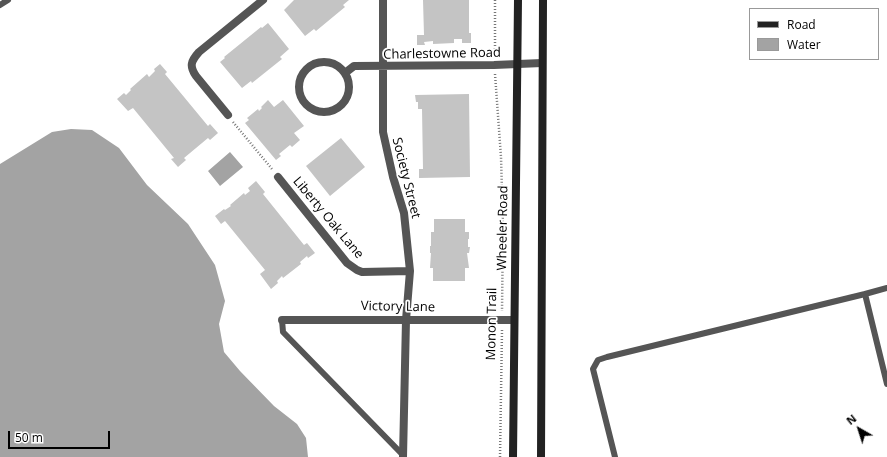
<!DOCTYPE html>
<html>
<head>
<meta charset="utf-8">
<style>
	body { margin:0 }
	#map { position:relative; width:887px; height:457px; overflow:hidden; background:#fff; font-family:"Open Sans",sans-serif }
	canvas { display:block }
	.legend { position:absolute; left:749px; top:8px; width:130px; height:52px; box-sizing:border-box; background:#fff; border:1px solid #999; margin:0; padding:5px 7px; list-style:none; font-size:12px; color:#000 }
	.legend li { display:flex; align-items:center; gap:8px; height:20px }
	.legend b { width:20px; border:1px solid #999 }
	.north { position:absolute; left:839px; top:409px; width:40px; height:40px; -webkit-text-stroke:3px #fff; paint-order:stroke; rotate:321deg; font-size:11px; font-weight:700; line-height:16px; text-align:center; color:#000 }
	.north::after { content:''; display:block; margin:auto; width:14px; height:18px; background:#000; clip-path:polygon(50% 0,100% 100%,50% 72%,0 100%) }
	.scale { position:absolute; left:8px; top:431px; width:102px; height:18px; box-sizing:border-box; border:2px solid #000; border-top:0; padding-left:5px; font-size:12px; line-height:14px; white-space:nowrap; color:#000; -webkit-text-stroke:3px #fff; paint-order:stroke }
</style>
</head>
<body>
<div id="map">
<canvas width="887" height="457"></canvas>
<ul class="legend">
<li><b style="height:5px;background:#222"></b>Road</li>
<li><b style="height:11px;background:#a3a3a3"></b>Water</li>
</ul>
<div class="north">N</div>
<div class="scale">50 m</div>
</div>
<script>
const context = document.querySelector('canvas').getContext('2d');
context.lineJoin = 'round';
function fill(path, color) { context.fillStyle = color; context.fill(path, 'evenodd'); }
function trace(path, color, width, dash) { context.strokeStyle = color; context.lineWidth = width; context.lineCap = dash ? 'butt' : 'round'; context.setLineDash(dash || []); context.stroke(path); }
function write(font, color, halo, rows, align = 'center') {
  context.font = font + ' "Open Sans",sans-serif'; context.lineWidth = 3.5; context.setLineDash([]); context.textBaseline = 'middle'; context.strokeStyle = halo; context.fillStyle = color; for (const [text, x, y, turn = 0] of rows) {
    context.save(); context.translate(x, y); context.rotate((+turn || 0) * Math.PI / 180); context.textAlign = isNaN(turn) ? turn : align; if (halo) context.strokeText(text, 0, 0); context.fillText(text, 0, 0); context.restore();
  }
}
fill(new Path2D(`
	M71,129l21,1 27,18 28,37 41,39 27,41 10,36 -6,23 5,28 16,19 34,35 23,18 9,14 2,19h-308v-293l52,-32z
	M230,152l13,15 -23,19 -12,-15z`), '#a3a3a3');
fill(new Path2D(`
	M294,0h55l-6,5 2,2 -29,24 -2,-2 -9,7 -21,-26z
	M423,0h46v33h2v10h-9v-4h-8v4l-21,1v-3l-9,1 1,3h-8v-10h7z
	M268,23l21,26 -9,8 2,2 -30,24 -1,-2 -9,7 -22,-26 5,-4 -1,-1 37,-30 1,1z
	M160,64l7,8 -2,2 43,52 2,-2 8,9 -8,7 -2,-2 -24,20 2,2 -8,7 -7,-8 3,-1 -41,-50 -5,3 -11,-12 7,-6 2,2 5,-5 -1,-1 17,-15 2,3 6,-6 -1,-2z
	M469,94l1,83 -51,1v-9h4l-1,-60h-4v-7h-2l-1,-7z
	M268,100l6,7 9,-7 21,26 -10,7 6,7 -8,7 -2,-2 -11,9 2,2 -5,4 -31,-37 4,-3 -2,-2 11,-9 1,2 3,-3 -1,-1z
	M341,138l24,29 -35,29 -24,-30z
	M256,181l9,11 -2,2 41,51 3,-2 8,10 -7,5 -1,-2 -7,6 1,2 -18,14 -1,-2 -5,5 1,2 -7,6 -11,-15 5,-4 -40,-49 -4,3 -6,-8 9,-7 1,1 6,-4 -1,-1 14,-12 1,2 5,-4 -2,-3z
	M434,219h31v13h4v7h-1v8h2l-1,6h-2l2,15h-4v13h-32v-13h-3l1,-15h-1v-7h1v-14h3z`), '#c4c4c4');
trace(new Path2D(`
	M495,55v-55
	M495,74l6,83 2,69 -1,85
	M233,122l39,47
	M500,457l2,-127`), '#777', 2.5, [1, 2]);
trace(new Path2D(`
	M0,5l8,-5
	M865,294l22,-6
	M282,320l1,12 120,123
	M615,457l-22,-88 5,-9 9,-3 258,-63 22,90`), '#555', 6);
trace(new Path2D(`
	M383,0v132l10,45 11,36 6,58 -4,49 -3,137
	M299 87a25 25 0 1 1 50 0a25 25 0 1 1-50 0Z
	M345,73l9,-7 140,-1 48,-2
	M228,115l-32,-39c-7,-10 -5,-15 3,-24l64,-52
	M278,177l69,86 10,7 5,2 48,-1
	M282,320h232`), '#555', 8);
trace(new Path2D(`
	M513,457l5,-457
	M541,457l2,-457`), '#222', 8);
write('13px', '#000', '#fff', [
	["Charlestowne Road",442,54,-1],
	["Society Street",406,178,76],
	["Liberty Oak Lane",328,218,50],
	["Wheeler Road",503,228,-89],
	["Victory Lane",398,307,1],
	["Monon Trail",492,324,-89]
]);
</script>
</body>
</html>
